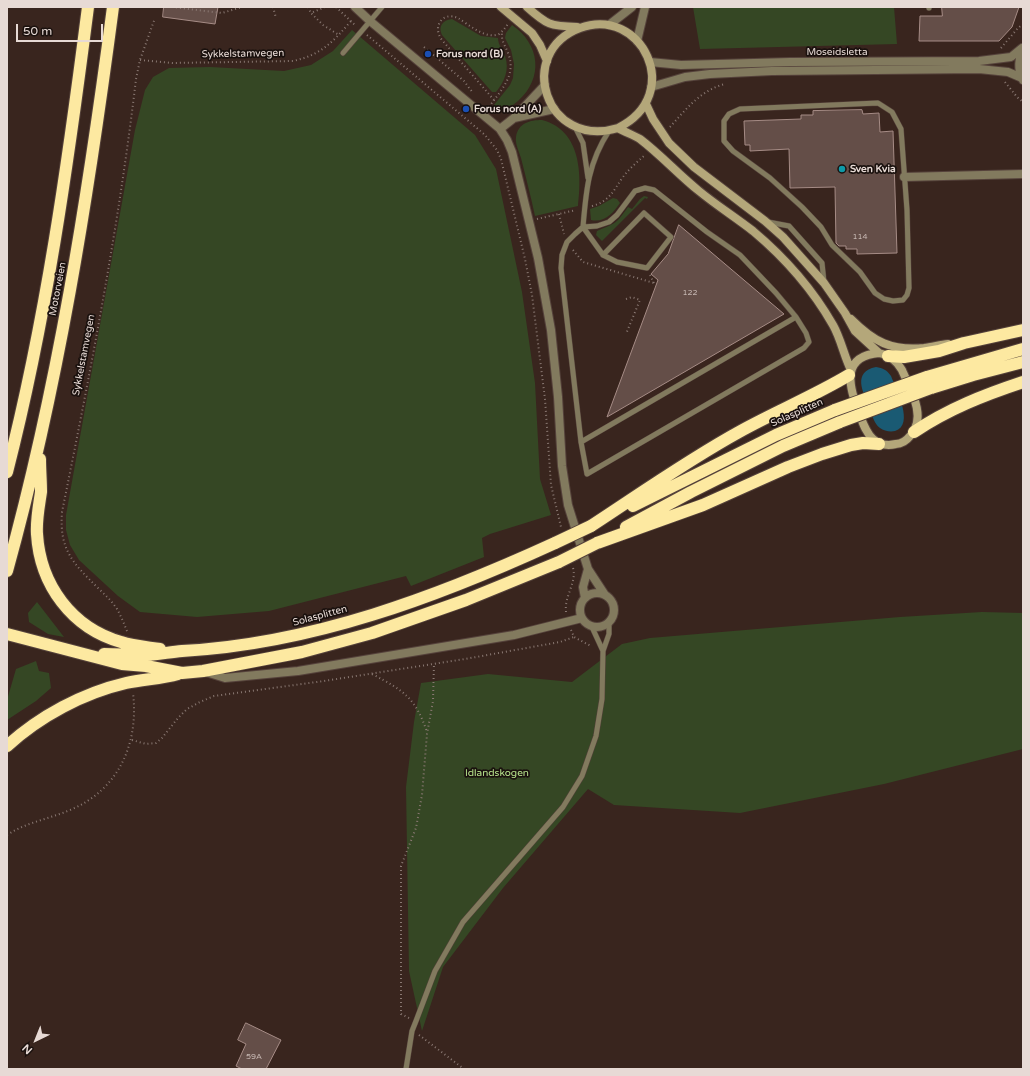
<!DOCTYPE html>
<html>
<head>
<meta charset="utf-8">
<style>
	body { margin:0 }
	#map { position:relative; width:1030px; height:1076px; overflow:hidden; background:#39251e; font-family:"Varela Round",sans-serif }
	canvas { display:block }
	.frame { position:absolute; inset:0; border:8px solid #e7dad5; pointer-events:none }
	.north { position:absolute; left:16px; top:1020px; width:40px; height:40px; -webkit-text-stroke:3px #1a110e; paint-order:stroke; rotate:223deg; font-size:11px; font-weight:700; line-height:16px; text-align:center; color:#e7dad5 }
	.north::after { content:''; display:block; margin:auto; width:14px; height:18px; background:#e7dad5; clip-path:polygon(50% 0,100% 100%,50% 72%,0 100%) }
	.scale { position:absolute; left:16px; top:24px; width:87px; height:18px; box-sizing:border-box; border:2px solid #e7dad5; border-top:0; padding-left:5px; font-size:12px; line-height:14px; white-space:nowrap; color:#e7dad5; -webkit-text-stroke:3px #1a110e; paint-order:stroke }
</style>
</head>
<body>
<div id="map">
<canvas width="1030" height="1076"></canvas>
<div class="frame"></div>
<div class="north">N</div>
<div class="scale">50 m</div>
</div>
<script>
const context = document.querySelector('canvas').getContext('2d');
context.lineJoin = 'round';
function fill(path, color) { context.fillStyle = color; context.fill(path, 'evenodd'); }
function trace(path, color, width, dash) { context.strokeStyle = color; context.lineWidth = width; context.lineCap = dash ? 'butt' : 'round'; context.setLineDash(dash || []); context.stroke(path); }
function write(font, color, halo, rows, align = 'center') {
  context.font = font + ' "Varela Round",sans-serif'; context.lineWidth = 3.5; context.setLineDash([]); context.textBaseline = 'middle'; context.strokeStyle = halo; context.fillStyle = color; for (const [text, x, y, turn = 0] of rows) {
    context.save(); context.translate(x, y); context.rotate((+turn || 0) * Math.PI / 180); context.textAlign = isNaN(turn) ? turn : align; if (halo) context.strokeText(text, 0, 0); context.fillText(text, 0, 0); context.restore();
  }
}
fill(new Path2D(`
	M693,7h201l3,37 -197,5z
	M452,19l29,17 17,2c0,7 5,12 7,18 5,14 -1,26 -9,36h-4l-50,-57c-4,-8 0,-15 10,-16z
	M512,25c28,19 32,53 6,76 -8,7 -17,11 -28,9l20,-25 3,-7 1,-14 -3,-14 -6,-12 1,-5z
	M352,30l123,105 21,34 26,123 13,91 5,96 11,36 -61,19 -8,4 2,19 -73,29 -5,-10 -137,35 -72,6 -57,-5 -22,-16 -39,-36 -9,-15 -4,-15v-15l69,-385 10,-40 8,-13 16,-9 41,-1 74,4 27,-6 22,-14z
	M542,120c39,10 40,54 36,86l-43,10c-4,-19 -9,-38 -14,-58 -2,-7 -6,-14 -5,-21 2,-14 14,-17 26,-17z
	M644,196l4,1 -1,2 -2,-1 -43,43 -6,-6 1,-4c19,-8 19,-7 31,-24l4,2 8,-10z
	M613,198l4,1 3,4c-7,10 -15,20 -29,17l-1,-11 9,-3z
	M37,602l27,35 -16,-3 -19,-12 -1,-9z
	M982,612l41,1v136l-139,35 -144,29 -126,-8 -26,-16 -85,99 -60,79 -21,64 -13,-60 -3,-184 8,-65 7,-39 67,-9 84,8 50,-38 28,-6 250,-21z
	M36,661l3,10 10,2 2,15 -15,13 -29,19v-20l9,-31z`), '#354724');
fill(new Path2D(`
	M876,367c7,1 11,3 15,9 5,13 24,49 4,55 -5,1 -11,0 -15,-3 -6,-4 -8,-14 -11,-21 -6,-15 -17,-35 7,-40z`), '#1a5a73');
const building = new Path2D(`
	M164,7h54l-3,17 -52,-7z
	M942,7h77l-7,20 -13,14h-80l1,-25h22z
	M862,110l1,4 16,-1 1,19 13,-1 4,122 -40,1v-5h-11v-3h-7l-3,-3 -1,-56 -45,1 -1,-39 -39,2v-6h-5l-1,-24 57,-2v-4h12v-4z
	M679,225l105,89 -177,103 51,-137 -7,-6 17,-20z
	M246,1023l35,17 -15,29h-24l-6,-3 10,-22 -8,-4z`);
fill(building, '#644e48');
trace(building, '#a68c86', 1);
const lane = new Path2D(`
	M929,7v1
	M343,53l39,-46
	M878,103l14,9 9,17 6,81 2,78 -2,7 -4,5 -10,1 -9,-2 -9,-6 -15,-21 -28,-27 -11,-18 -19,-20 -32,-29 -37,-27 -9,-10v-20l5,-7 11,-5z
	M575,127l8,16 5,35
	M645,188l9,2 53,42 33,23 36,38 20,24 10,16 3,9 -5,6 -217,126 -6,-32 -20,-174 1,-13 5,-13 8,-8 8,-7 14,-1 12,-4 8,-7 18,-24z
	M644,213l27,24 -24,31 -30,-6 -14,-7z
	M768,222l21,4 33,37 2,19
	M603,255l-20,-28c3,-36 5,-64 26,-96
	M581,442l215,-125
	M591,625l12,26
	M406,1069l6,-38 4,-10 19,-50 28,-49 100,-115 19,-31 14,-40 6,-37 1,-48 6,-17v-13`);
const street = new Path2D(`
	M355,7l15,14 130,108 7,11 5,12 26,106 13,72 7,67 4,69 6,39 20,64 17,26
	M609,25l23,-18
	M637,41l8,-34
	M1023,48c-4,11 -6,21 0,32
	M650,62l31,3 109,-3 189,-1 32,-4 11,-9
	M651,87l34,-10 25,-3 62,-3 207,-2 29,3 14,6
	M514,118l40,-9
	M500,129l14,-11 31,-33
	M904,177l119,-3
	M580 610a17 17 0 1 1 34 0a17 17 0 1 1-34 0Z
	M585,598l-2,-11 5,-18
	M206,672l19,6 73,-7 216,-36 68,-17`);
const secondary = new Path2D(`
	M501,7l31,26 8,12 7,16
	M527,7c20,18 23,19 50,20
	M646,104l7,15 16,24 25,24 71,54 18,16 41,46 21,30 10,18 24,22
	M618,128c68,-34 23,-123 -38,-100 -65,24 -35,122 38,100 7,4 15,7 22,11 21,16 39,36 59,52 17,14 36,26 54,40 31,26 60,59 80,94 8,14 11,31 18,45
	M851,319c23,23 40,32 73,29 8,-1 16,-3 24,-4
	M879,353c11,3 17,7 23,17 8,19 25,46 9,65 -4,5 -9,9 -15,9 -8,2 -16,1 -23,-5 -8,-7 -11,-19 -15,-29 -10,-26 -16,-54 21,-57z`);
const highway = new Path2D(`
	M888,356l16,1 35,-6 25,-8 59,-13
	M927,377l96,-28
	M931,388l42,-13 50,-13
	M914,432c34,-23 70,-37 109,-50
	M40,459c0,11 1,22 1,33 -2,14 -5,28 -4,42 3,51 35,94 84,108 12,4 26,5 39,7
	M7,472c39,-152 61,-309 81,-465
	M633,506l143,-71 59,-25
	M591,526c49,-32 97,-66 148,-94 36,-20 75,-36 110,-57
	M626,527l65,-35 92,-46 57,-24
	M597,543l106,-38 85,-38 34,-13 29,-9 12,-2 16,1
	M7,571c51,-184 81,-374 106,-564
	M7,634l115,30 24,2 36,7 21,-2 99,-19 70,-19 94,-33 93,-38
	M104,654c13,0 26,1 39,1 13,0 26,-3 39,-4 130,-7 255,-54 373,-108
	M7,746c33,-30 76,-53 119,-63 17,-4 35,-4 52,-9`);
trace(lane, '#55423b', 6);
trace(street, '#55423b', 10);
trace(secondary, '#55423b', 10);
trace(highway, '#55423b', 14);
trace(new Path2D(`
	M172,7l50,6 20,-6
	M273,7l3,11
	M308,7l3,6
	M325,7l-14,6 12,12 16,10
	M336,7l20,19
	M367,35l118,100 12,15 4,9 24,100 7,36 13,104 6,86 10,42
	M424,47l40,34 9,12
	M1001,48l17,-20 5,-4
	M140,60l32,3 121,-2c28,-6 40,-19 58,-40
	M1005,82l12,15 6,5
	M494,100l-52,-60c-10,-13 0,-29 16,-22 10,6 28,22 41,16 4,-3 6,-6 9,-10
	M489,107c12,-17 28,-32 19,-54 -3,-8 -7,-12 -6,-21
	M670,127c16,-18 31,-37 55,-43
	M592,206c18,-5 21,-15 31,-29 6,-8 14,-15 22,-22
	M559,214l5,20
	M537,219l39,-9
	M573,250l10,12 71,21
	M650,275l4,8
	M626,299l6,-2 8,3 -14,34
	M566,612c-2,-16 11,-29 7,-44
	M571,630l3,7 17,9
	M127,631c-3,-7 -6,-15 -10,-22 -5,-8 -12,-14 -19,-21 -25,-25 -39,-38 -36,-76 29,-143 57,-287 74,-433l4,-19 15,-42
	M372,674c32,17 43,23 55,58
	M132,740l14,4 10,-1 6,-5 16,-20 9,-9 13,-7 14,-6 110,-15 141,-22 95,-17 14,-5
	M7,835c20,-13 42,-16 63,-25 49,-20 69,-67 63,-117
	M409,1018l-8,-4v-148l15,-38 6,-33 5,-61 6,-33 1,-38
	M419,1035l45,34`), '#897872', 2, [1, 3]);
trace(lane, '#827a5e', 5);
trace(street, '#827a5e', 8);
trace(secondary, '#b4a77a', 8);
trace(highway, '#fde9a1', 12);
const highwayBridge = new Path2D(`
	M835,410l92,-33
	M840,422l91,-34
	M555,543l36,-17
	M559,562l38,-19`);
trace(highwayBridge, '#55423b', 14, []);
trace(highwayBridge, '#fde9a1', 12);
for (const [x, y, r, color] of [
	[428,54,4,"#1a4fb4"],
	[466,109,4,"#1a4fb4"],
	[842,169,4,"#0f9aa8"]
]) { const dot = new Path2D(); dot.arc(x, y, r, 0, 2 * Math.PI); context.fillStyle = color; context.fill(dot); trace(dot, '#1a110e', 1.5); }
write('8px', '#c6b7b2', null, [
	["114",860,237],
	["122",690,293],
	["59A",254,1057]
]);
write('10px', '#e7dad5', '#1a110e', [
	["Moseidsletta",837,52],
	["Sykkelstamvegen",243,54,-1],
	["Motorveien",58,289,-79],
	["Sykkelstamvegen",84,355,-79],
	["Solasplitten",797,413,-24],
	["Solasplitten",320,616,-15]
]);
write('bold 10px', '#e7dad5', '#1a110e', [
	["Forus nord (B)",436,54],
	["Forus nord (A)",474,109],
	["Sven Kvia",850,169]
], 'left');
write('10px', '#b9e68e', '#1a110e', [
	["Idlandskogen",497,773]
]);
</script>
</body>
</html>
